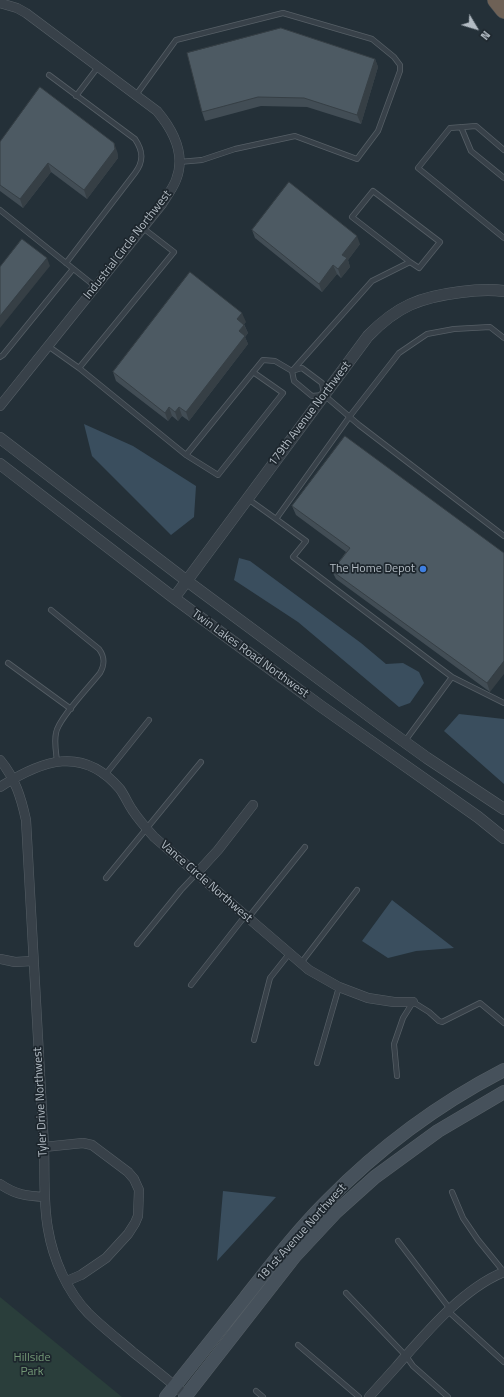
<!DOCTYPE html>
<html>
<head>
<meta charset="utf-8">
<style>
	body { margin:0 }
	#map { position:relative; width:504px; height:1397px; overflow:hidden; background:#243038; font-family:"Titillium Web",sans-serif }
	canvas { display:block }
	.north { position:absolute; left:456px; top:8px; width:40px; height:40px; -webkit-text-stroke:3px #1d262d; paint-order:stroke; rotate:128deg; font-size:11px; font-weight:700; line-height:16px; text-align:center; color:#b3bcc4 }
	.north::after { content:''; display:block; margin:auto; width:14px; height:18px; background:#b3bcc4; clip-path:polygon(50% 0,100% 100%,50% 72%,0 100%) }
</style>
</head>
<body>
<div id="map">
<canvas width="504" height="1397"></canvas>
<div class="north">N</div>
</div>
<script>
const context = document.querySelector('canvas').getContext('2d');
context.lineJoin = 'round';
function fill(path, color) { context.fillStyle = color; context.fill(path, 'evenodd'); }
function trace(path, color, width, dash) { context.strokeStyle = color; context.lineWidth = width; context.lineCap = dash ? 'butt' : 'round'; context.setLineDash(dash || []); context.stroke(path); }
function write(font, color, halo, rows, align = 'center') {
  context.font = font + ' "Titillium Web",sans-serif'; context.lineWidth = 3.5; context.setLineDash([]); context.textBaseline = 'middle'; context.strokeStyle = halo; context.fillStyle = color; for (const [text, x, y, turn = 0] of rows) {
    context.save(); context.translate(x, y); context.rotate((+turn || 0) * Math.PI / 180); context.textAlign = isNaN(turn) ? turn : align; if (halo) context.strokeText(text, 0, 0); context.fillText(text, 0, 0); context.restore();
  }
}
fill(new Path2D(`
	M0,1297l122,100h-122z`), '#2a3e3b');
fill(new Path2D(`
	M84,424l49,22 63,40 -2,31 -23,18 -79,-79z
	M239,558l11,3 111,82 25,21 17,-1 16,9 5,11 -14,20 -11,4 -101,-85 -64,-42z
	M459,714l45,5v65l-60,-53z
	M392,900l62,48 -38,3 -28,7 -26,-17z
	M223,1191l53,6 -59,64z`), '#3a4e5e');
const service = new Path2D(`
	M49,75l86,64c8,12 9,22 0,34l-69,90
	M136,95l40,-55 107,-27 89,26 22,18 6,8v6l-22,60 -21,28 -62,-23 -60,13 -33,11 -23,2
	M76,96l22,-29
	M461,127l10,24 33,27
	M504,150l-28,-24 -26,2 -32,40 86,70
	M0,210l96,77
	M504,338l-14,-11 -36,2 -27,5 -28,19 -49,63 -74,103 30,22 -13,16 159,120 52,26
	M48,346l31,22 95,-116 -31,-24
	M0,357l3,-2 70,-86
	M79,368l107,87
	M253,372l30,21 -65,82 -32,-20 77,-95 12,1 17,10 10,-3 20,15 2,12 35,30 145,111
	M323,395l-11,1 -18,-15 -2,-10 80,-90 38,-19 9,6 21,-26 -67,-51 -21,26 58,45
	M248,499l28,20
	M51,610l48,39c6,8 6,15 1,24 -10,13 -42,46 -44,60 -2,9 0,19 1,28
	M8,663l63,46
	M405,741l47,-64
	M105,775l44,-55
	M106,878l95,-116
	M248,918l57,-71
	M137,944l44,-54 16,-17
	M301,963l56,-73
	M191,985l54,-69
	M254,1040l16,-62 19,-24
	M317,1063l22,-76
	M397,1076l-3,-32 9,-26 10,-16 16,10 10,9 3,1 38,-19 24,20
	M452,1192l11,26 15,22 26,32
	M398,1241l52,68
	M346,1293l60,63 7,10 35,31
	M448,1311l56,51
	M298,1345l61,52
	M256,1391l7,6`);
const minor = new Path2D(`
	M0,3l17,5 9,5 131,98c16,19 29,44 19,69 -3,8 -9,16 -14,24l-162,202
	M0,760c15,18 21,37 26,60l18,327c1,27 -1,55 4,82 5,30 19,62 40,84 14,14 31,27 46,40 18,14 35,28 52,42
	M0,787c42,-27 83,-42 120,2 5,7 8,15 13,22 6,9 13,17 21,26l155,133 30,17 29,11 26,4h19
	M197,873l21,-23 35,-45
	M0,959l15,3 17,-1
	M44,1147l39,-4 9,2 36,27 6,7 5,11 -1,26 -3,7 -7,11 -22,24 -25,17 -14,6
	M0,1184c16,11 27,12 45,13
	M369,1397c9,-10 18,-20 27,-30 29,-33 66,-78 108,-95`);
const tertiary = new Path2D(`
	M0,438l187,143 197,146 43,31 77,51
	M0,464l174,134 148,109 156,110 26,21
	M174,598l194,-262c29,-30 52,-39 93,-44 14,-2 29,-3 43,-1`);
const secondary = new Path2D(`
	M166,1397c26,-33 53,-66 79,-99 26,-33 52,-67 82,-97 52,-53 111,-97 177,-131
	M185,1397l110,-141 41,-44 39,-35 63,-46 66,-39`);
const motorway = new Path2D(`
	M496,0l8,10`);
trace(service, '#565f66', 6);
trace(minor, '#565f66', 10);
trace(tertiary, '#565f66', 12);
trace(secondary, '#565f66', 14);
trace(motorway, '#434c53', 18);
trace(service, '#384149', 4.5);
trace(minor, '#384149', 9);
trace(tertiary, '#384149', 11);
trace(secondary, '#46515b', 13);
trace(motorway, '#6e6156', 17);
fill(new Path2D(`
	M375,59l3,8 -17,57 -54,-17 -46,-1 -56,15 -3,-9z
	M0,142l117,9 1,7 -31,41 -36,-27 -28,36 -23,-17z
	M252,230l108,14 -12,16 2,7 -9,11 -4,-4 -15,18 -67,-54z
	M246,322l-2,2 4,9 -3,4 3,7 -59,77 -7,-5 -4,5 -6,-5 -4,5 -52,-40 -3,-9z
	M292,506l212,47 -14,139 -154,-113 -4,-8 14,-19 -50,-37z`), '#424d55');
fill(new Path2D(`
	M375,59l3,8 -17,57 -4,-9z
	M114,143l3,8 1,7 -31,41 -3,-9z
	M48,163l3,9 -28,36 -3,-9z
	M357,236l3,8 -12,16 2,7 -9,11 -3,-9 4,-14z
	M47,258l3,8 -50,62v-12z
	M333,265l4,9 -15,18 -3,-8z
	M242,313l4,9 -5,6 -4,-9z
	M244,325l4,8 -3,4 3,7 -59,77 -3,-9 53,-81z
	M169,407l3,9 -4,5 -3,-8z
	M179,407l3,9 -4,5 -3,-9z
	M504,661v13l-14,18 -3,-9z`), '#363f45');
const building = new Path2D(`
	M281,28l94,31 -18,56 -53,-17 -46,-1 -56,15 -15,-59z
	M40,87l74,56 1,6 -31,41 -36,-27 -28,36 -20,-14v-43z
	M289,182l68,54 -15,19 5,3 -9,11 -5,-4 -14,19 -67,-54z
	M22,239l25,19 -47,58v-49z
	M190,272l52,41 -5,6 7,6 -5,6 6,5 -59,76 -7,-5 -4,5 -6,-5 -4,6 -52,-41z
	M345,436l159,117v108l-17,22 -155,-112 18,-23 -58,-42z`);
fill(building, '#4d5a63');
trace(building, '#363f45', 1);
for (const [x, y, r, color] of [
	[423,569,4,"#3f7fe0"]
]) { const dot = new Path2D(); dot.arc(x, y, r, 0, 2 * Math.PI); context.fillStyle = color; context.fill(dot); trace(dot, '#1d262d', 1.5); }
write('12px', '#b3bcc4', '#1d262d', [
	["Industrial Circle Northwest",128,245,-52],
	["179th Avenue Northwest",310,414,-53],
	["Twin Lakes Road Northwest",250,654,36],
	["Vance Circle Northwest",206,882,41],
	["Tyler Drive Northwest",41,1102,-93],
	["181st Avenue Northwest",302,1233,-48]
]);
write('12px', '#b3bcc4', '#1d262d', [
	["The Home Depot",415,569]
], 'right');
write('12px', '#739876', '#1d262d', [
	["Hillside",32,1358],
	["Park",32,1372]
]);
</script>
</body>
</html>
